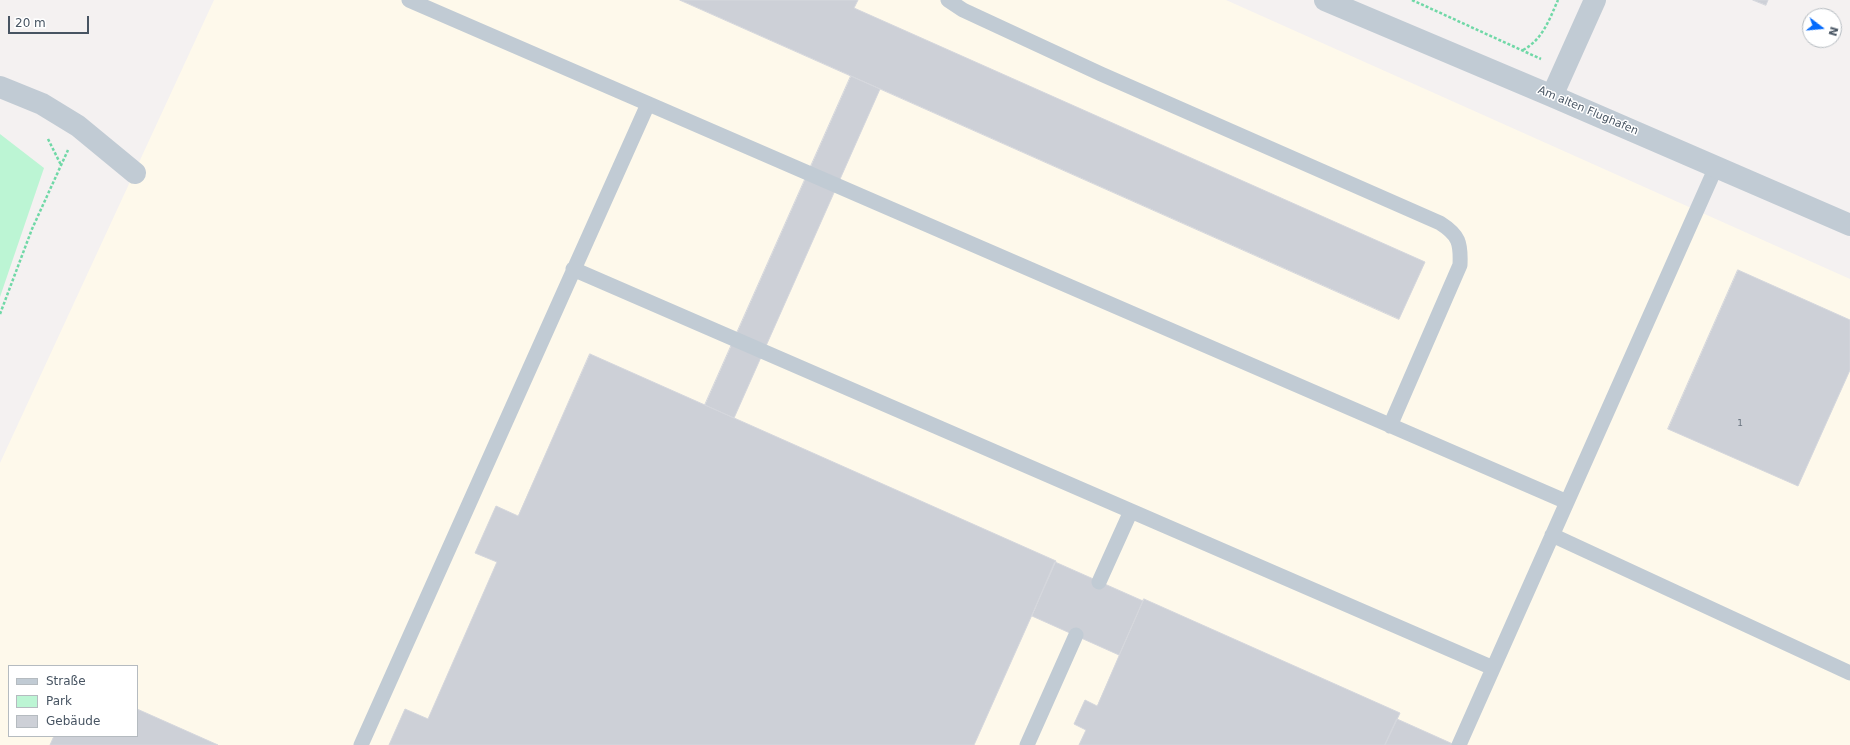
<!DOCTYPE html>
<html>
<head>
<meta charset="utf-8">
<style>
	body { margin:0 }
	#map { position:relative; width:1850px; height:745px; overflow:hidden; background:#f4f1f1; font-family:"DejaVu Sans",sans-serif }
	canvas { display:block }
	.legend { position:absolute; left:8px; top:665px; width:130px; height:72px; box-sizing:border-box; background:#fff; border:1px solid #b5bbc0; margin:0; padding:5px 7px; list-style:none; font-size:12px; color:#475462 }
	.legend li { display:flex; align-items:center; gap:8px; height:20px }
	.legend b { width:20px; border:1px solid #b5bbc0 }
	.north { position:absolute; left:1802px; top:8px; width:40px; height:40px; box-sizing:border-box; background:#fff; border:1px solid #b5bbc0; border-radius:50%; rotate:106deg; font-size:11px; font-weight:700; line-height:16px; text-align:center; color:#475462 }
	.north::after { content:''; display:block; margin:auto; width:14px; height:18px; background:#046afc; clip-path:polygon(50% 0,100% 100%,50% 72%,0 100%) }
	.scale { position:absolute; left:8px; top:16px; width:81px; height:18px; box-sizing:border-box; border:2px solid #475462; border-top:0; padding-left:5px; font-size:12px; line-height:14px; white-space:nowrap; color:#475462; -webkit-text-stroke:3px #fff; paint-order:stroke }
</style>
</head>
<body>
<div id="map">
<canvas width="1850" height="745"></canvas>
<ul class="legend">
<li><b style="height:5px;background:#c1cbd4"></b>Straße</li>
<li><b style="height:11px;background:#bcf5d4"></b>Park</li>
<li><b style="height:11px;background:#cdd0d7"></b>Gebäude</li>
</ul>
<div class="north">N</div>
<div class="scale">20 m</div>
</div>
<script>
const context = document.querySelector('canvas').getContext('2d');
context.lineJoin = 'round';
function fill(path, color) { context.fillStyle = color; context.fill(path, 'evenodd'); }
function trace(path, color, width, dash) { context.strokeStyle = color; context.lineWidth = width; context.lineCap = dash ? 'butt' : 'round'; context.setLineDash(dash || []); context.stroke(path); }
function write(font, color, halo, rows, align = 'center') {
  context.font = font + ' "DejaVu Sans",sans-serif'; context.lineWidth = 3; context.setLineDash([]); context.textBaseline = 'middle'; context.strokeStyle = halo; context.fillStyle = color; for (const [text, x, y, turn = 0] of rows) {
    context.save(); context.translate(x, y); context.rotate((+turn || 0) * Math.PI / 180); context.textAlign = isNaN(turn) ? turn : align; if (halo) context.strokeText(text, 0, 0); context.fillText(text, 0, 0); context.restore();
  }
}
fill(new Path2D(`
	M214,0h1012l624,279v466h-1850v-282zM9,666h128v70h-128z`), '#fef9eb');
fill(new Path2D(`
	M0,134l44,34 -44,129z`), '#bcf5d4');
const building = new Path2D(`
	M680,0h178l-4,8 571,254 -26,57z
	M1753,0h15l-2,5z
	M851,76l29,13 -146,329 -29,-13z
	M1738,270l112,50v50l-52,116 -130,-57z
	M590,354l466,207 -82,184h-585l16,-36 23,10 69,-157 -22,-9 21,-47 22,10z
	M1055,562l88,39 -24,54 -87,-39z
	M1144,599l256,114 -15,32h-306l7,-15 -12,-6 11,-24 12,6z
	M137,709l81,36h-168l4,-9h83z
	M1397,719l58,26h-70z`);
fill(building, '#cdd0d7');
trace(building, '#d5d7dd', 1);
trace(new Path2D(`
	M1412,0l129,59
	M1523,50c20,-11 26,-30 35,-50
	M48,139l13,26
	M0,314l32,-85 36,-79`), '#70d8a7', 2.5, [3, 2]);
trace(new Path2D(`
	M409,0l1158,502
	M948,0l15,10 138,64 339,149c19,12 21,20 20,42l-70,161
	M573,269l920,399
	M1552,535l298,138
	M1099,582l32,-71
	M361,745l287,-641
	M1027,745l49,-110
	M1459,745l257,-578`), '#c1cbd4', 15);
trace(new Path2D(`
	M1325,0l227,96 298,129
	M0,87l42,17 36,22 57,47
	M1552,96l43,-96`), '#c1cbd4', 22);
write('9px', '#68737f', null, [
	["1",1740,424]
]);
write('11px', '#475462', '#fff', [
	["Am alten Flughafen",1588,111,23]
]);
</script>
</body>
</html>
